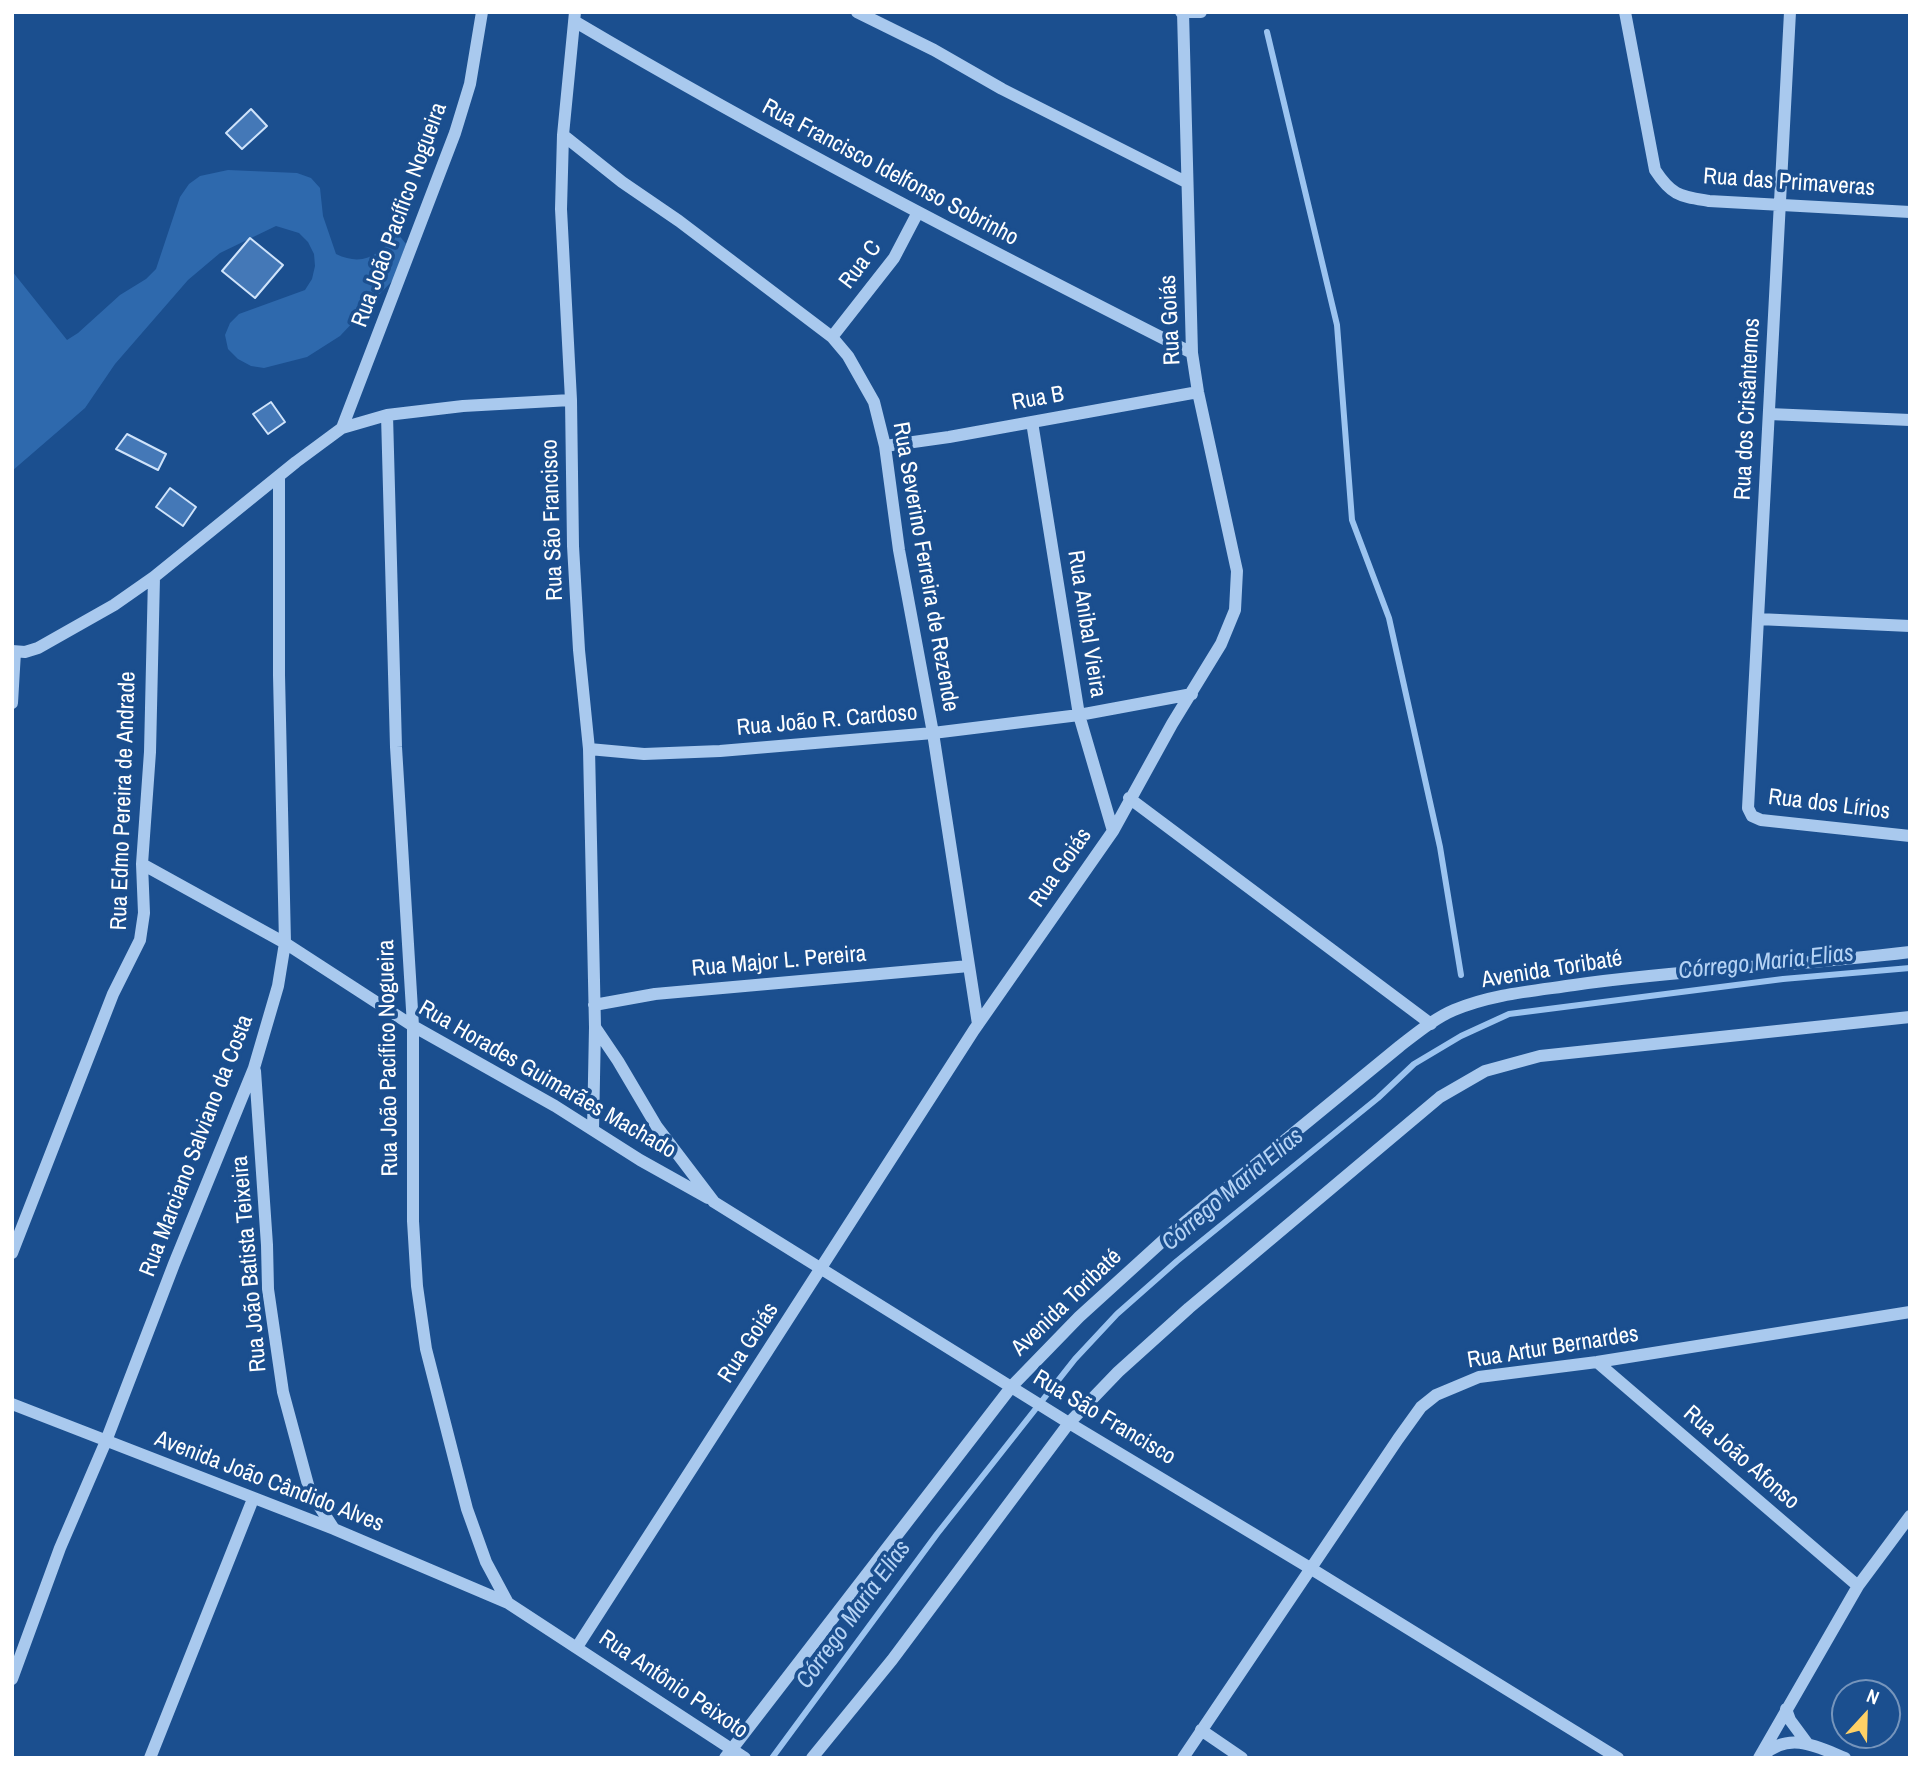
<!DOCTYPE html>
<html>
<head>
<meta charset="utf-8">
<style>
	body { margin:0 }
	#map { position:relative; width:1922px; height:1770px; overflow:hidden; background:#1b4f8f; font-family:"Archivo Narrow",sans-serif }
	canvas { display:block }
	.frame { position:absolute; inset:0; border:14px solid #fff; pointer-events:none }
	.north { position:absolute; left:1831px; top:1679px; width:70px; height:70px; box-sizing:border-box; background:#1b4f8f; border:2px solid #7695bc; border-radius:50%; rotate:22deg; font-size:19px; font-weight:700; line-height:28px; text-align:center; color:#fff }
	.north::after { content:''; display:block; margin:auto; width:24px; height:32px; background:#ffd166; clip-path:polygon(50% 0,100% 100%,50% 72%,0 100%) }
</style>
</head>
<body>
<div id="map">
<canvas width="1922" height="1770"></canvas>
<div class="frame"></div>
<div class="north">N</div>
</div>
<script>
const context = document.querySelector('canvas').getContext('2d');
context.lineJoin = 'round';
function fill(path, color) { context.fillStyle = color; context.fill(path, 'evenodd'); }
function trace(path, color, width, dash) { context.strokeStyle = color; context.lineWidth = width; context.lineCap = dash ? 'butt' : 'round'; context.setLineDash(dash || []); context.stroke(path); }
function write(font, color, halo, rows, align = 'center') {
  context.font = font + ' "Archivo Narrow",sans-serif'; context.lineWidth = 7; context.setLineDash([]); context.textBaseline = 'middle'; context.strokeStyle = halo; context.fillStyle = color; for (const [text, x, y, turn = 0] of rows) {
    context.save(); context.translate(x, y); context.rotate((+turn || 0) * Math.PI / 180); context.textAlign = isNaN(turn) ? turn : align; if (halo) context.strokeText(text, 0, 0); context.fillText(text, 0, 0); context.restore();
  }
}
fill(new Path2D(`
	M228,170l69,3 14,5 9,10 3,28 13,38c27,13 43,1 62,-20l8,10 -13,36 -53,56 -33,21 -43,11 -13,-2 -13,-7 -10,-10 -3,-14 5,-12 9,-9 66,-24 7,-11 3,-13 -1,-12 -6,-12 -9,-9 -23,-7 -56,27 -32,27 -73,84 -30,44 -73,63v-200l55,69 11,-7 42,-38 26,-16 10,-10 24,-72 9,-13 11,-8z`), '#2e69ad');
trace(new Path2D(`
	M1267,32l70,293 15,195 37,98 51,229 21,128
	M772,1758l165,-224 138,-175 42,-45 60,-53 201,-163 36,-34 47,-28 48,-22 274,-35 127,-11`), '#9cc4f0', 6);
const building = new Path2D(`
	M251,109l16,17 -25,23 -16,-16z
	M250,238l33,27 -28,33 -33,-27z
	M271,402l14,20 -17,12 -15,-20z
	M127,434l39,20 -8,16 -42,-21z
	M170,488l26,19 -13,19 -27,-19z`);
fill(building, '#4478b7');
trace(building, '#cfe3fa', 2);
trace(new Path2D(`
	M575,12l-12,123 -2,74 10,191 2,146 6,104 10,99 6,278 -2,103
	M857,12l77,38 68,39 184,93
	M1181,12h20
	M1625,12l30,158c17,26 25,26 54,31l201,11
	M1790,12l-42,796 4,8 9,4 149,16
	M574,21c201,119 409,226 618,332
	M563,135l59,47 57,39 153,116 16,19 26,46 11,44 14,104 34,183 45,291
	M832,337l62,-79 23,-44
	M1769,414l141,6
	M387,415l9,332 17,279v195l4,65 9,63 41,160 19,53 22,41 237,155
	M1032,422l47,293 34,116
	M342,428l113,-295 15,-49 12,-72
	M885,446l64,-9 249,-45
	M1758,619l152,7
	M12,651l13,1 13,-4 76,-43 40,-28 142,-115 46,-34 45,-13 76,-9 108,-6
	M12,703l3,-51
	M589,749l55,5 76,-3 213,-18 146,-18 113,-21
	M1129,798l302,226
	M142,864l143,79 128,83 142,80 85,54 68,38
	M594,1005l61,-11 314,-28
	M595,1027l23,34 39,66 57,75 355,221 241,145 308,190
	M255,1071l12,174 1,44 15,103 27,100 24,37
	M12,1253l101,-259 27,-54 4,-27 -2,-49 8,-112 4,-175
	M1597,1362l261,224
	M12,1404l322,125 174,74
	M577,1647l397,-617 139,-199 59,-107 49,-80 14,-34 2,-39 -39,-179 -6,-39 -9,-341
	M12,1679l48,-131 46,-107 68,-177 80,-196 24,-82 7,-43 -6,-268v-199
	M1786,1709l4,11 17,23
	M1201,1730l41,28
	M1764,1755c25,-24 54,-8 81,3
	M150,1758l103,-259
	M725,1758l287,-372 67,-69 88,-80 233,-191c17,-13 35,-28 54,-36 38,-16 79,-19 120,-25 111,-16 224,-19 336,-33
	M812,1758l80,-98 177,-237 49,-51 71,-64 251,-211 45,-26 55,-15 370,-39
	M1183,1758l215,-319 23,-32 15,-12 43,-18 118,-15 313,-50
	M1759,1758l99,-172 52,-70`), '#a9c9ee', 12);
write('23px', '#fff', '#1b4f8f', [
	["Rua Francisco Idelfonso Sobrinho",890,173,28],
	["Rua das Primaveras",1789,183,4],
	["Rua João Pacífico Nogueira",400,215,-70],
	["Rua C",861,265,-53],
	["Rua Goiás",1171,320,-93],
	["Rua B",1038,399,-10],
	["Rua dos Crisântemos",1748,409,-87],
	["Rua São Francisco",553,520,-92],
	["Rua Severino Ferreira de Rezende",925,567,80],
	["Rua Anibal Vieira",1086,624,81],
	["Rua João R. Cardoso",827,721,-5],
	["Rua Edmo Pereira de Andrade",124,801,-88],
	["Rua dos Lírios",1829,805,7],
	["Rua Goiás",1061,868,-55],
	["Rua Major L. Pereira",779,962,-5],
	["Avenida Toribaté",1552,970,-9],
	["Rua João Pacífico Nogueira",389,1058,-91],
	["Rua Horades Guimarães Machado",547,1080,30],
	["Rua Marciano Salviano da Costa",197,1146,-69],
	["Rua João Batista Teixeira",250,1264,-95],
	["Avenida Toribaté",1067,1303,-44],
	["Rua Goiás",749,1343,-57],
	["Rua Artur Bernardes",1553,1348,-9],
	["Rua São Francisco",1104,1418,31],
	["Rua João Afonso",1741,1458,41],
	["Avenida João Cândido Alves",269,1482,21],
	["Rua Antônio Peixoto",673,1685,34]
]);
write('italic 24px', '#b5d3f5', '#1b4f8f', [
	["Córrego Maria Elias",1766,963,-6],
	["Córrego Maria Elias",1233,1190,-40],
	["Córrego Maria Elias",854,1615,-54]
]);
</script>
</body>
</html>
